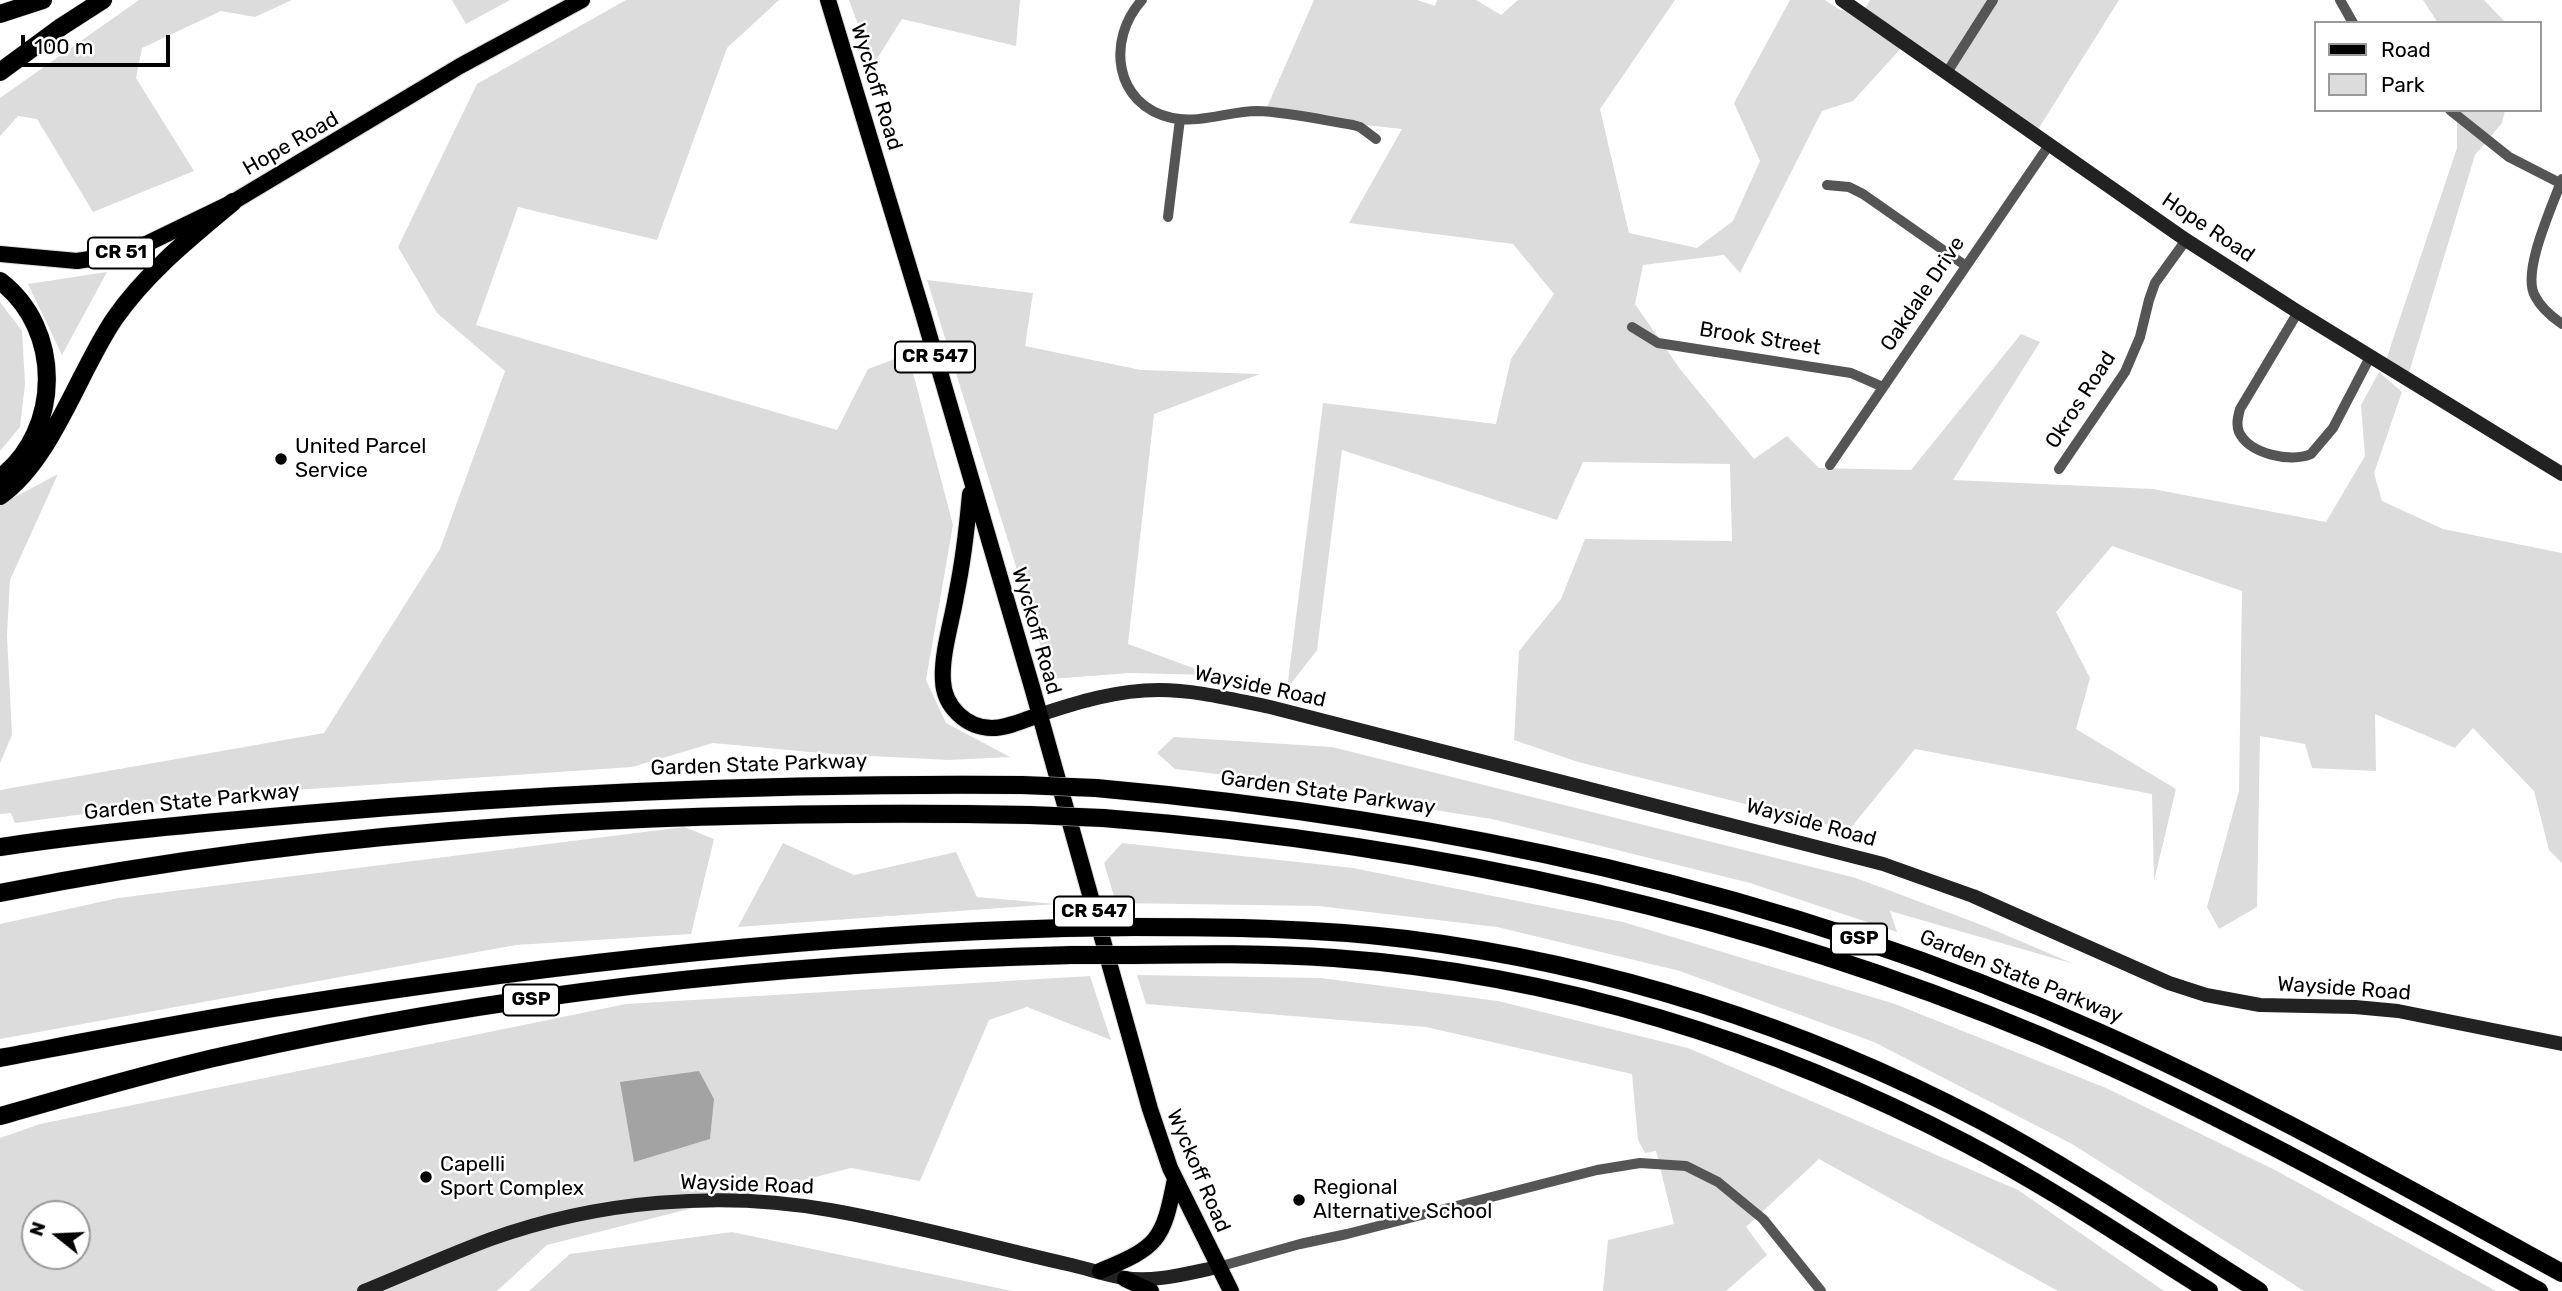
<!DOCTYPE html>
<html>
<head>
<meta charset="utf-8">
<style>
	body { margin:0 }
	#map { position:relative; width:2562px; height:1291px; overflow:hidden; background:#fff; font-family:Rubik,sans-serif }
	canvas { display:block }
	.legend { position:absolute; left:2314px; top:21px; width:228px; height:91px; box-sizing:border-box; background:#fff; border:2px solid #999; margin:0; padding:9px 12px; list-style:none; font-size:21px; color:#000 }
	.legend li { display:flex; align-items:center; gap:14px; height:35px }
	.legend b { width:35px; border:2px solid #999 }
	.north { position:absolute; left:21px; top:1200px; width:70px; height:70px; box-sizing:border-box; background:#fff; border:2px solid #999; border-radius:50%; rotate:288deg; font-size:19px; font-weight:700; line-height:28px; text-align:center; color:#000 }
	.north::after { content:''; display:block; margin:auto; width:24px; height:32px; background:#000; clip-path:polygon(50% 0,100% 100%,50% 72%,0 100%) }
	.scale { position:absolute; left:21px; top:35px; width:149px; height:32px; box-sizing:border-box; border:4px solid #000; border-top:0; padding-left:9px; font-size:21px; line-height:24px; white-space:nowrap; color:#000; -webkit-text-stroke:5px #fff; paint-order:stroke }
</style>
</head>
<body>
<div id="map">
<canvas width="2562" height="1291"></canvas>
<ul class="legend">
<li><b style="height:9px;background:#000"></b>Road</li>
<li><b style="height:19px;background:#dcdcdc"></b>Park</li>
</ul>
<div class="north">N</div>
<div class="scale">100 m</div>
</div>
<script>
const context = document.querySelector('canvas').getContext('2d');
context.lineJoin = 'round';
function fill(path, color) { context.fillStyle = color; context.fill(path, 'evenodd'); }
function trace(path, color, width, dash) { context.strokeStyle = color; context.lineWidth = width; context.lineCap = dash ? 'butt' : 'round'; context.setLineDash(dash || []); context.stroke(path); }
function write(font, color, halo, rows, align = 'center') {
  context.font = font + ' Rubik,sans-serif'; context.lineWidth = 5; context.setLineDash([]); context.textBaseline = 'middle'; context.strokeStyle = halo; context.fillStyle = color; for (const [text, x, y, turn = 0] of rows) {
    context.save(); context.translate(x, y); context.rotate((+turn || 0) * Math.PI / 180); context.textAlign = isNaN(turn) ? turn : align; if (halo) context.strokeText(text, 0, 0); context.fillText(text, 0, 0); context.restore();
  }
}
fill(new Path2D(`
	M139,0h153l-37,17 -34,-6 -79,37 -6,30 58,93 -101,41 -56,-93 -19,-3 -18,20v-38z
	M452,0h58l-44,24z
	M626,0h153l-52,48 -70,192 -139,-33 -42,118 361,105 31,-61 40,-15 45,171 -27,155 20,43 64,34 -61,3 -118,-6 -118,-11 -81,24 -395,27 -222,29 -4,-10 -11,1v-24l324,-57 116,-184 65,-178 -68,-58 -39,-66 79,-163z
	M849,0h171l-4,46 -114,-27 -29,46z
	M1314,0h103l18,6 2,-6h39l25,15 17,-15h157l-75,109 29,124 68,15 36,-27 27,-60 -26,-58 56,-103h35l15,10 22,3 8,-13h249l-85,136 -129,-92 -52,57 -31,10 -82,162 -16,-18 -81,10 -8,39 45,65 74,90 33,-23 32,32 92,2 110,-136 19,8 -87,138 200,9 173,33 39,-66 -4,-51 18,-33 23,20 -28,81 8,28 61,28 119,24v310l-13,-13 -15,-59 -61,-63 -18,20 -80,-34 1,57 -64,-3 -7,-24 -45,-8 -3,171 -38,22 -12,-22 32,-116 3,-200 -130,-45 -56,66 34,66 -14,51 100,60 -22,92 -2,-87 -237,-45 -66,81 -271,-68 -64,-22 5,-89 42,-52 24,-60 147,2 -2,-77 -147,-2 -26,58 -215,-70 -25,200 -30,39 36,-286 173,21 15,-65 43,-65 -41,-50 -164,-21 53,-94 -138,-15z
	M2423,0h61l22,23h-68z
	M2457,110h48l-3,13 -27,32 -68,224 -22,-16 72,-215z
	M107,272l-45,83 -34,-71z
	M927,280l106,13 -8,53 116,24 119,4 -106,40 -26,230 84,31 -82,-2 -79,6z
	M0,302l22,29 3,53 -5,43 -20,24z
	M58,474l-48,106 -3,55 5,100 -12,28v-258z
	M1174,737l158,10 524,131 131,49 87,37 -184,-53 7,21 -147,-49 -258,-64 -116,-18 -9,-9 -192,-23 -18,-16z
	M684,827l30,12 -23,95 -175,11 -516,94v-115l118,-26z
	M783,843l71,32 102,-23 21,45 79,7 -318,23z
	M1122,843l231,25 270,54 272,82 211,84 169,82 221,121h-192l-232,-147 -198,-102 -194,-71 -183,-44 -179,-21 -202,-3 -12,-40z
	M1137,975l184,3 177,23 190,47 330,142 146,101h-106l-239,-132 -73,68 21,28 -41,36h-123l5,-51 66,-16 -18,-73 -11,2 -7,-13 -6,-66 -206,-47 -280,-23z
	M1090,976l21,64 -84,-33 -38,13 -69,161 -69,-13 -304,77 -50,46h-497v-153l40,-14 586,-120zM35,1214h42v42h-42z
	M732,1232l280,59h-483l41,-37z`), '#dcdcdc');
fill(new Path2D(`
	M699,1071l15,28 -4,40 -76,23 -14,-80z`), '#a3a3a3');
const primary = new Path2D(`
	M828,0l93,307 111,380 118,422 20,59 61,123
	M0,254l77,7 32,-5 31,-9 93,-45 227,-136 122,-66
	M970,494c-3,34 -7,68 -14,102 -4,25 -15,59 -13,85 1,25 23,47 49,47 16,0 32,-8 47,-13
	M1100,1271c58,-24 63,-30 75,-92
	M1125,1279l26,12`);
const highway = new Path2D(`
	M0,14l43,-14
	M0,72l61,-45 42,-27
	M0,281c63,48 62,149 0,197
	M0,496c52,-36 79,-126 115,-178 32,-46 75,-80 118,-116
	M1096,788c347,31 680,101 1000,243 161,71 312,158 466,242
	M1103,818c323,25 639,93 938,218 172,73 334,165 498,255
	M0,847c101,-15 203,-24 305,-33 238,-21 478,-31 717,-29
	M0,893c339,-68 685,-84 1030,-78
	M1134,927c90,0 181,1 272,12 200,25 395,87 574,181 96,51 187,113 279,171
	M1132,955c67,-1 134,-2 202,3 220,16 438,83 633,186 84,44 162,97 242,147
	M0,1058c95,-18 191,-37 286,-52 258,-41 517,-71 778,-78
	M0,1116c75,-21 150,-44 227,-61 277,-63 561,-93 845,-100`);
trace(primary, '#dbdbdb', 18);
trace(highway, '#dbdbdb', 19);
trace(new Path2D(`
	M1142,0c-36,40 -28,105 30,118 28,6 58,-7 85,-7 32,1 65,9 96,14l7,2 16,12
	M2340,0l13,23
	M1946,74l47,-74
	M2450,110l59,47 53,27
	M2562,179c-9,26 -41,93 -27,117 6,12 17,21 27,28
	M1827,185l22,2 14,7 103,72
	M1168,217l12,-98
	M2298,312l-58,97c-2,8 -4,15 -1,23 10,22 52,31 72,22l22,-26 37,-71
	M1632,327l26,16 193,30 32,14
	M1830,465l219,-320
	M2059,469l66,-97 15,-35 9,-37 6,-17 31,-43
	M1218,1267l82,-23 47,-10 250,-64 43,-7 46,3 32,16 45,37 58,72`), '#555', 10);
trace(new Path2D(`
	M1842,0l344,240 112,72 264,162
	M1039,715c39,-13 78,-25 120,-25 38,0 75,10 111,17l613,157 90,32 196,87 37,12 54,10 95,2 43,4 164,33
	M364,1291c42,-17 84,-36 127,-52 106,-38 228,-49 339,-29 80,14 158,36 237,54 19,4 38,11 57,14 30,5 64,-5 94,-11`), '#222', 14);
trace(primary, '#000', 16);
trace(highway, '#000', 18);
const highwayBridge = new Path2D(`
	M1022,785l74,3
	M1030,815l73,3
	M1064,928l70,-1
	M1072,955h60`);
trace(highwayBridge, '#dbdbdb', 19, []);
trace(highwayBridge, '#000', 18);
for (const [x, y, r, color] of [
	[281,459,7,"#000"],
	[426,1177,7,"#000"],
	[1299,1200,7,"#000"]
]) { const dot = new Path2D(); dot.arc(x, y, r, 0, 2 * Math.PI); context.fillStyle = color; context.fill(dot); trace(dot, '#fff', 2.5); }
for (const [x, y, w] of [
	[121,253,66],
	[935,357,80],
	[1094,912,80],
	[1859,939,56],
	[531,1000,56]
]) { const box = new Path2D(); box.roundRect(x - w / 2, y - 15.5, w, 31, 5); context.fillStyle = '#fff'; context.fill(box); trace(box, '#000', 2); }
write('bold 19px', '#000', null, [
	["CR 51",121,253],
	["CR 547",935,357],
	["CR 547",1094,912],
	["GSP",1859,939],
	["GSP",531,1000]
]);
write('21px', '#000', '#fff', [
	["Wyckoff Road",876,87,73],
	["Hope Road",291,144,-30],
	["Hope Road",2208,228,34],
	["Oakdale Drive",1923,294,-56],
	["Brook Street",1760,339,9],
	["Okros Road",2081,400,-57],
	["Wyckoff Road",1036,631,74],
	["Wayside Road",1260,687,12],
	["Garden State Parkway",759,765,-2],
	["Garden State Parkway",1328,793,8],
	["Garden State Parkway",192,802,-6],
	["Wayside Road",1811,823,15],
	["Garden State Parkway",2021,977,22],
	["Wayside Road",2344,989,4],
	["Wyckoff Road",1198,1171,67],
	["Wayside Road",747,1185,2]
]);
write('21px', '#000', '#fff', [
	["United Parcel",295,447],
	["Service",295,471],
	["Capelli",440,1165],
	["Sport Complex",440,1189],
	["Regional",1313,1188],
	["Alternative School",1313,1212]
], 'left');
</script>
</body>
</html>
